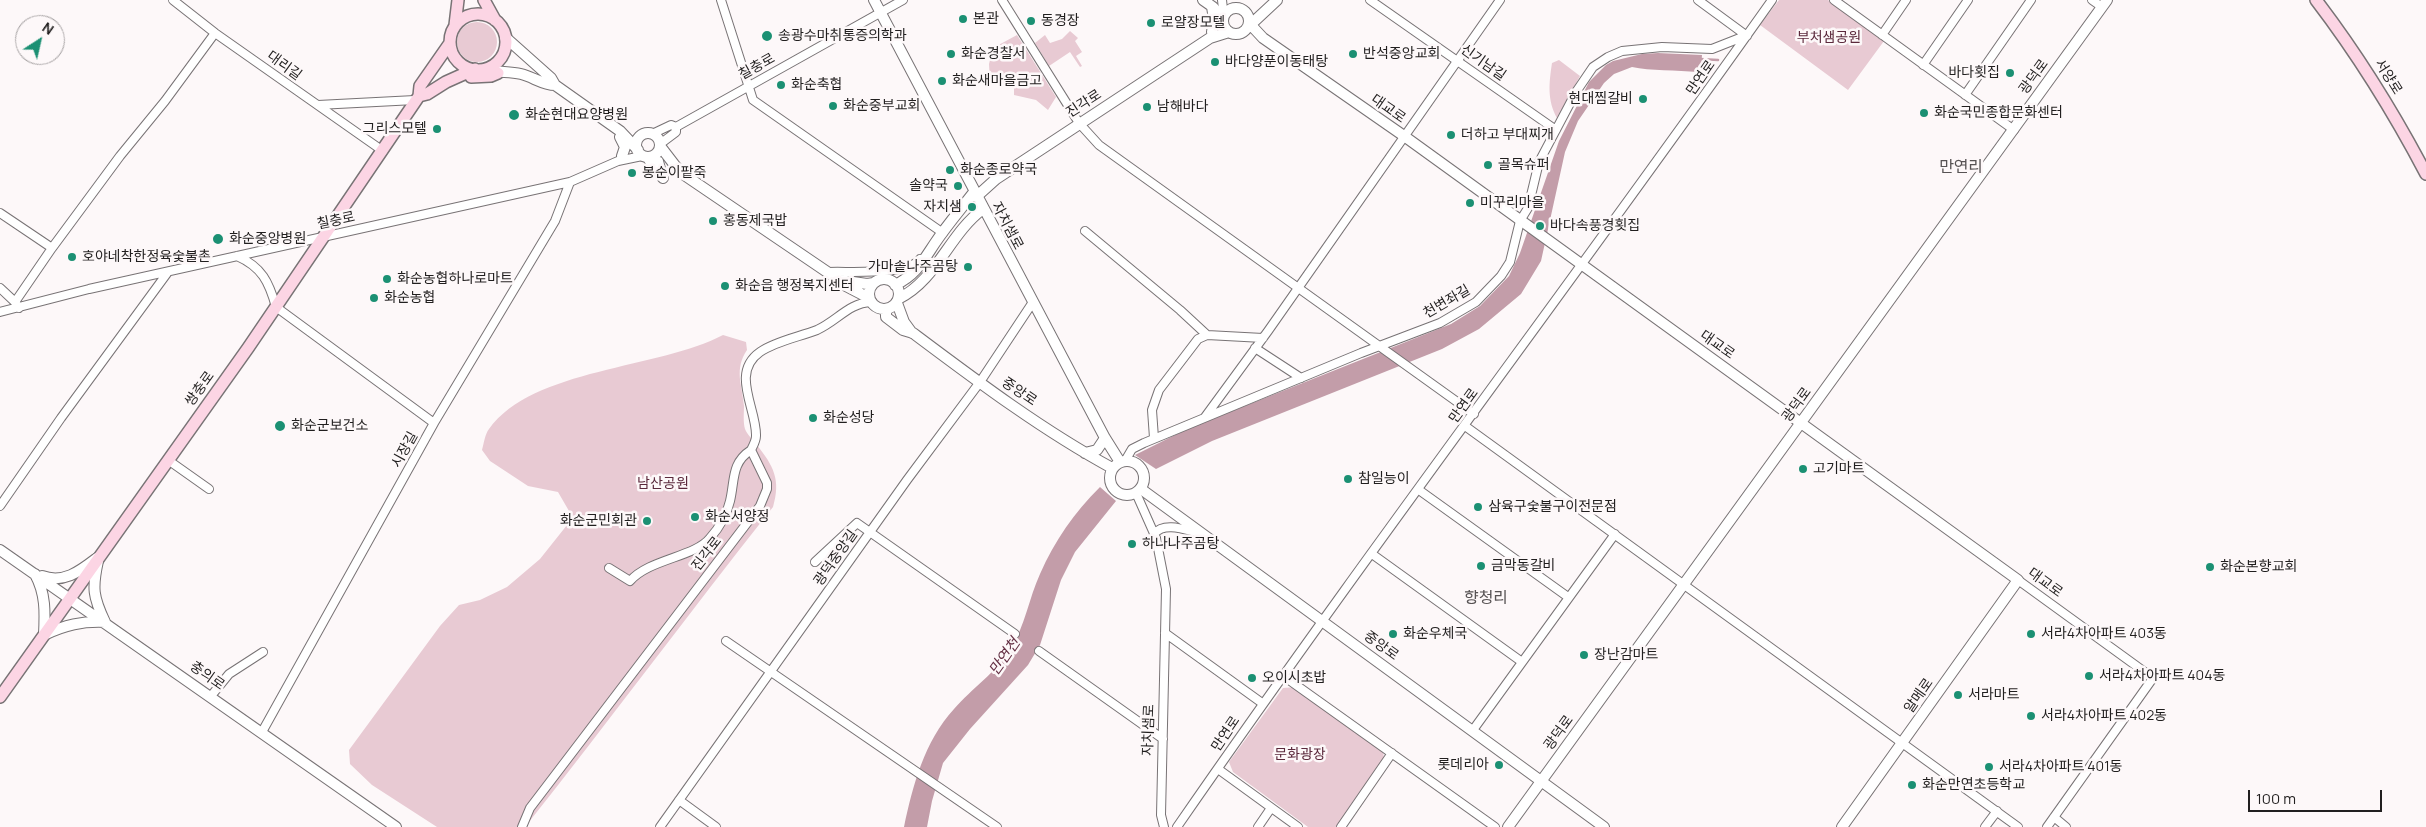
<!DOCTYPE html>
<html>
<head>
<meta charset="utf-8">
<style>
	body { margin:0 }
	#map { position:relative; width:2426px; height:827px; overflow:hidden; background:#fdf8f9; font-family:Manrope,sans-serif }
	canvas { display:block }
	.north { position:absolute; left:15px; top:15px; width:50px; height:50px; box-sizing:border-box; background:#fdf8f9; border:1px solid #a5a1a2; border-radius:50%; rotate:35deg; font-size:14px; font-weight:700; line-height:20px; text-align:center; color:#211f1f }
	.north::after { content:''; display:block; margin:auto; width:18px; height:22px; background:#1b9073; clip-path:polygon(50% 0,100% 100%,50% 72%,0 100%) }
	.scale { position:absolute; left:2248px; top:790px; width:134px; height:22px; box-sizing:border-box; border:2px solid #211f1f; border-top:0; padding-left:6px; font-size:15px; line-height:18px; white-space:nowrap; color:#211f1f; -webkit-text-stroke:4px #fdf8f9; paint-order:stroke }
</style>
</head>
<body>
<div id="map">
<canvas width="2426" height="827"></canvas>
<div class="north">N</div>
<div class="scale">100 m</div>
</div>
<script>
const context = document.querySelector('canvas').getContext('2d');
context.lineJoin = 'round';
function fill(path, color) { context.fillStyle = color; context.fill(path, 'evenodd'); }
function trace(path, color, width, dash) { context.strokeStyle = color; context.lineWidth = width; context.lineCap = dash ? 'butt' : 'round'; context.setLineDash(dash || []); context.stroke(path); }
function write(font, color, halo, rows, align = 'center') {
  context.font = font + ' Manrope,"Noto Sans KR",sans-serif'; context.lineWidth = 5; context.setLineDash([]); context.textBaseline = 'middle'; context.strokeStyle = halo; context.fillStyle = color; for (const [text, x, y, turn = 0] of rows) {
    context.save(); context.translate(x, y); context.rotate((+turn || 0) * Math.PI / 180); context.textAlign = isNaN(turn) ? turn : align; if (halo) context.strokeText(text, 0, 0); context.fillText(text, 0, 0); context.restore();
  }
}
fill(new Path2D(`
	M1779,0h49l56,41 -36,49 -88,-65z
	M457 42a20 20 0 1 1 40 0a20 20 0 1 1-40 0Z
	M1070,31l8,7 -3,3 7,11 -6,4 6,10 -2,1 -10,-15 -21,14 -14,-23 10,-8 5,8 12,-4z
	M1017,35l39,62 -8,13 -12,-10 -22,-5v-9l-24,-4 -1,-18 4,-16z
	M1559,60l21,16 -23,42c-10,-18 -8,-35 -5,-55z
	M723,335l23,7 1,8c-13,19 -5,35 -3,56 0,7 -1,16 1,23 2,5 8,11 11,15 18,22 25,36 17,63 -84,106 -164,214 -248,320h-88l-65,-42 -22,-21 -1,-14 91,-124 19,-21 21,-5 27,-13 33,-28 31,-39 -2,-9 -11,-19 -30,-6 -38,-25 -8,-11c2,-7 3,-16 7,-21 44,-61 170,-60 234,-94z
	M1296,687l87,63 1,9 -48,68h-28l-75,-55 -4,-10 54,-74z`), '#e8cad3');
fill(new Path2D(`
	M1658,53l44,2 -1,14 -3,3c-21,-2 -48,-1 -66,-5l-18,7 -10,9 -26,38 -13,31 -24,109 -20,33 -42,35 -37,20 -230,92 -56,28 -21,-14 52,-26 264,-105 29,-18 29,-30 11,-23 39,-112 30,-59 17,-17 7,-4 29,-7z
	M1100,487l16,14 -41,51 -14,28 -21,65 -12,20 -58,64 -27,34 -11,38 -5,26h-23c9,-42 20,-85 50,-118 18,-21 42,-36 57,-61 14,-22 18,-50 29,-74 15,-34 34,-61 60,-87z`), '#c39da9');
trace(new Path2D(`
	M1700,59l18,1`), '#c39da9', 2.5);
const minor = new Path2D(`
	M173,0l42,33 168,118
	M721,0l32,100 190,133
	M1002,0l77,123 20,22 375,269
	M1222,0l1,9
	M1370,0l186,130
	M1698,0l49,36
	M1834,0l180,130
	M2092,0l10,7
	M1882,35l24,-35
	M1923,65l45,-65
	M1965,95l66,-95
	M318,105l97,-5
	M676,127l227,-127
	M652,134l19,-9 5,2
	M660,144l16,-12v-5
	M659,161l4,15
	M0,213l52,35
	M1085,231l95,79 27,25
	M237,256c25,11 32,26 39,51l158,116
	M828,272c22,-1 79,4 92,-13
	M0,288l15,14
	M19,308l-4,-6 37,-54 68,-92 45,-55 50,-68
	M0,312l89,-23 481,-107 48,-21 24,-5
	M1255,348l46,30
	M1205,417l63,-86 232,-331
	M1465,426l553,401
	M1154,438l-2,-28 7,-20 39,-51 9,-4 56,3
	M168,460l41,29
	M1125,461l7,-12 12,-6 217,-90 79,-30 36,-21 25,-26 9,-14 10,-41 8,-13 11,-46 37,-70 17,-25 15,-10 14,-6 40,-4 50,2 33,-13
	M1419,490l149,107
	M1136,493l20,45 10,51 -5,226 3,12
	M0,506l61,-88 107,-146
	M1154,534c10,-13 32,-4 45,-1
	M1372,554l150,108
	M815,562l42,-39 158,111
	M609,568l21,13c19,-22 65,-24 80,-43 9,-10 17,-24 20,-37 5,-21 1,-38 21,-51
	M2018,580l135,98 -106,149
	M1165,633l97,70
	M726,641l271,186
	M1039,651l124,88
	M1282,675l213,152
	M211,696l18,-22 34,-22
	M1473,730l142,-196
	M262,732l172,-309 121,-202 15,-39
	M1218,769l80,58
	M679,800l37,27
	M2054,817l12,10
	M522,827l8,-19 230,-302 7,-17v-6l-16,-33c2,-4 5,-9 5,-14 1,-27 -26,-63 4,-84 16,-11 39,-15 57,-22 20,-9 32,-27 54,-28
	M660,827l247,-347 73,-98 53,-80
	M1177,827c193,-279 399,-550 595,-827
	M1258,827l13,-19
	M1341,827l51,-74
	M1985,827l12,-16`);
const tertiary = new Path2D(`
	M874,0l231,438 15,24
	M1203,0l10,7 10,12
	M1212,7l2,12 -2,13
	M1223 21a13 13 0 1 1 26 0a13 13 0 1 1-26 0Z
	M1249,23l14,15 141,98 614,444 -176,247
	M1247,28l30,-28
	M505,37l46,41 4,7 65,46 18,19
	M485,69c12,4 23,2 36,5 12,3 22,11 34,11
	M636 145a12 12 0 1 1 24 0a12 12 0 1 1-24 0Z
	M620,137l5,10 -3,9
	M660,146l20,26 159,108 5,5 25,13
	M647,157l16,21
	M976,197l20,-18 214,-141 19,-6
	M869 294a15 15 0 1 1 30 0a15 15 0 1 1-30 0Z
	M839,280l28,4 7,-1
	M895,285c21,-10 28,-24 40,-42 12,-18 26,-34 39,-51
	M898,299c39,-19 51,-65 85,-90
	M897,303l7,19 8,11
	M886,309v8l17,13 10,3c64,48 129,97 199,135
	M1085,453l12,-3 8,-12
	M1110 478a17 17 0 1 1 34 0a17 17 0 1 1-34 0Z
	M1141,489l463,338
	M0,550l396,277
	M35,574c11,20 10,39 9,61 21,-10 38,-14 61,-13 -12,-25 -13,-34 -7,-61
	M42,576c22,8 38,-5 55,-18
	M1508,827l599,-827`);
const secondary = new Path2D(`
	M484,0l11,20
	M2316,0c42,55 78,113 110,174
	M450 42a28 28 0 1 1 56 0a28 28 0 1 1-56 0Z
	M455,25l3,-25
	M471,77l20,-1 7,-3
	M419,96l8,-2 19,-12 29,-13
	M0,697l248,-349 171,-252 1,-10 30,-43`);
trace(minor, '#787375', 10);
trace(tertiary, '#787375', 12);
trace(secondary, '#787375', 14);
trace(minor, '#fff', 8);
trace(tertiary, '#fff', 10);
trace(secondary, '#fcd5e4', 11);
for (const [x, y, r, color] of [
	[963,19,5,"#1b9073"],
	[1031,21,5,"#1b9073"],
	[1151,23,5,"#1b9073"],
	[767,36,6,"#1b9073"],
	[951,54,5,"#1b9073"],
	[1353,54,5,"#1b9073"],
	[1215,62,5,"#1b9073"],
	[2010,73,5,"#1b9073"],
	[942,81,5,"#1b9073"],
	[781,85,5,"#1b9073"],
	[1643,99,5,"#1b9073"],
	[833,106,5,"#1b9073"],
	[1147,107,5,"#1b9073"],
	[1924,113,5,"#1b9073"],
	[514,115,6,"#1b9073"],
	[437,129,5,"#1b9073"],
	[1451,135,5,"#1b9073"],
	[1488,165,5,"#1b9073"],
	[950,170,5,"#1b9073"],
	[632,173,5,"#1b9073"],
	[958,186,5,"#1b9073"],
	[1470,203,5,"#1b9073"],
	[972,207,5,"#1b9073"],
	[713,221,5,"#1b9073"],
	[1540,226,5,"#1b9073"],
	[218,239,6,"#1b9073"],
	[72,257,5,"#1b9073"],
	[968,267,5,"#1b9073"],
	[387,279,5,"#1b9073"],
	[725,286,5,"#1b9073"],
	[374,298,5,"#1b9073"],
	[813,418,5,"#1b9073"],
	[280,426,6,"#1b9073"],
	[1803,469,5,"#1b9073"],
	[1348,479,5,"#1b9073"],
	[1478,507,5,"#1b9073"],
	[695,517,5,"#1b9073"],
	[647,521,5,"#1b9073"],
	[1132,544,5,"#1b9073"],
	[1481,566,5,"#1b9073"],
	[2210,567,5,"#1b9073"],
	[1393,634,5,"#1b9073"],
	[2031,634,5,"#1b9073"],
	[1584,655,5,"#1b9073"],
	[2089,676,5,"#1b9073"],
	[1252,678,5,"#1b9073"],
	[1958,695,5,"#1b9073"],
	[2031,716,5,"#1b9073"],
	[1499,765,5,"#1b9073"],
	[1989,767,5,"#1b9073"],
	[1912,785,5,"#1b9073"]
]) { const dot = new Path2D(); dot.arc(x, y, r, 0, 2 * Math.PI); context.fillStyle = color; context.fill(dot); trace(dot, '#fdf8f9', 2); }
write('14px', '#211f1f', '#fdf8f9', [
	["본관",973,19],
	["동경장",1041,21],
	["로얄장모텔",1161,23],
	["송광수마취통증의학과",778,36],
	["화순경찰서",961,54],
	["반석중앙교회",1363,54],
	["바다양푼이동태탕",1225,62],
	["바다횟집",2000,73,"right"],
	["화순새마을금고",952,81],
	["화순축협",791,85],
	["현대찜갈비",1633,99,"right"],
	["화순중부교회",843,106],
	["남해바다",1157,107],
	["화순국민종합문화센터",1934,113],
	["화순현대요양병원",525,115],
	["그리스모텔",427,129,"right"],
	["더하고 부대찌개",1461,135],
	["골목슈퍼",1498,165],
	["화순종로약국",960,170],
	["봉순이팥죽",642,173],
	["솔약국",948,186,"right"],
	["미꾸리마을",1480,203],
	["자치샘",962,207,"right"],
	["홍동제국밥",723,221],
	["바다속풍경횟집",1550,226],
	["화순중앙병원",229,239],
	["호야네착한정육숯불촌",82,257],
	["가마솥나주곰탕",958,267,"right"],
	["화순농협하나로마트",397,279],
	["화순읍 행정복지센터",735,286],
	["화순농협",384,298],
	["화순성당",823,418],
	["화순군보건소",291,426],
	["고기마트",1813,469],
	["참일능이",1358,479],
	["삼육구숯불구이전문점",1488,507],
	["화순서양정",705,517],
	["화순군민회관",637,521,"right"],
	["하나나주곰탕",1142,544],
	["금막동갈비",1491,566],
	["화순본향교회",2220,567],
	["화순우체국",1403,634],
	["서라4차아파트 403동",2041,634],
	["장난감마트",1594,655],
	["서라4차아파트 404동",2099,676],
	["오이시초밥",1262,678],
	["서라마트",1968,695],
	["서라4차아파트 402동",2041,716],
	["롯데리아",1489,765,"right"],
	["서라4차아파트 401동",1999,767],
	["화순만연초등학교",1922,785]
], 'left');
write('14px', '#5b293c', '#fdf8f9', [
	["부처샘공원",1829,38],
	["남산공원",663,484],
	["문화광장",1300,755]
]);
write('14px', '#211f1f', '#fdf8f9', [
	["신기남길",1483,63,35],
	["대리길",284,66,36],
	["칠충로",757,67,-29],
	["광덕로",2034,77,-54],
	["서양로",2388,77,58],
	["만연로",1701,78,-55],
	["진각로",1084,104,-33],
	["대교로",1388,109,35],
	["칠충로",336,221,-12],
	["자치샘로",1007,226,62],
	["천변좌길",1447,302,-30],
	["대교로",1717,345,35],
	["쌍충로",200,389,-54],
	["중앙로",1019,392,34],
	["광덕로",1797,405,-54],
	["만연로",1464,406,-54],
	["시장길",405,450,-61],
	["진각로",707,554,-52],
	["광덕중앙길",836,558,-55],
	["대교로",2045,583,36],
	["중앙로",1381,646,36],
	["충의로",207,676,35],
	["알메로",1919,696,-55],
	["자치샘로",1149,730,-88],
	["광덕로",1559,733,-54],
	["만연로",1226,734,-56]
]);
write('italic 15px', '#643044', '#fdf8f9', [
	["만연천",1005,657,-55]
]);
write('16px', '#575354', '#fdf8f9', [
	["만연리",1961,168],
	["향청리",1486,599]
]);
</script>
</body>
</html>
